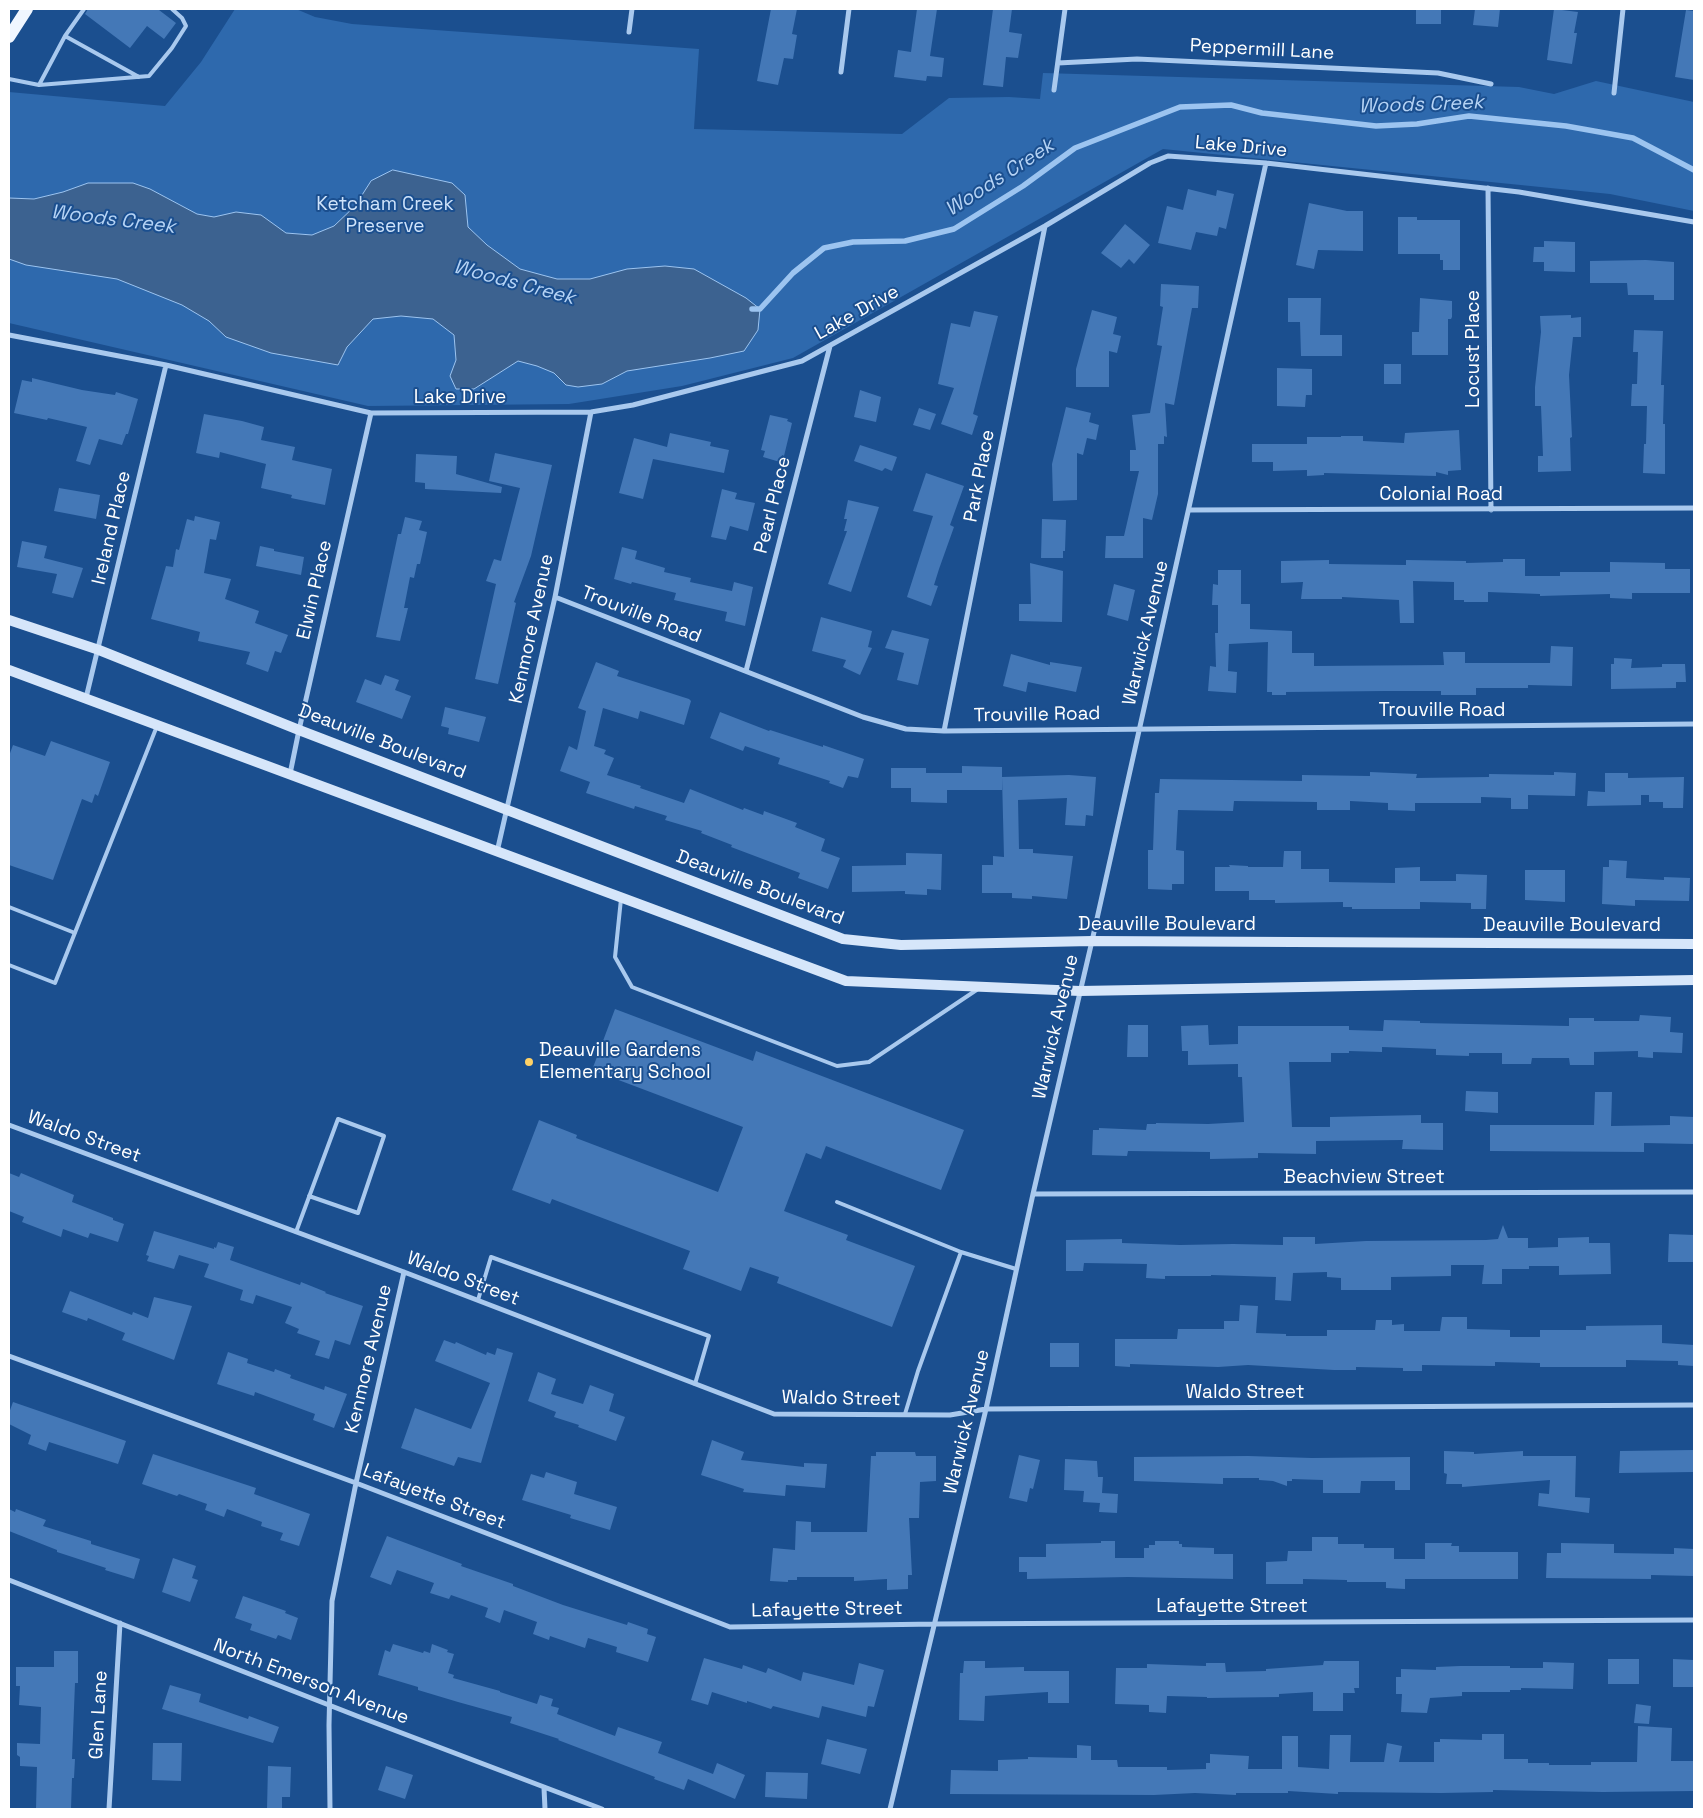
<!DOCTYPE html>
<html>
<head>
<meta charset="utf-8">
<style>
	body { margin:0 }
	#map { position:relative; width:1703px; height:1818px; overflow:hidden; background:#1b4f8f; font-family:"Space Grotesk",sans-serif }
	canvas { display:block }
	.frame { position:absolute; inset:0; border:10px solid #fff; pointer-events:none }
</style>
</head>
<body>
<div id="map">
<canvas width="1703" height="1818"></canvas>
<div class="frame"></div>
</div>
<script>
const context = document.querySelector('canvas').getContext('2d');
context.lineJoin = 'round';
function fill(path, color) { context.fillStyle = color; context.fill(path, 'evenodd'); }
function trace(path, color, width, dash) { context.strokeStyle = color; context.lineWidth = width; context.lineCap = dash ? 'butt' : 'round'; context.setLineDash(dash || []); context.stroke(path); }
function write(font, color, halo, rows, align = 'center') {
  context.font = font + ' "Space Grotesk",sans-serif'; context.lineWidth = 4; context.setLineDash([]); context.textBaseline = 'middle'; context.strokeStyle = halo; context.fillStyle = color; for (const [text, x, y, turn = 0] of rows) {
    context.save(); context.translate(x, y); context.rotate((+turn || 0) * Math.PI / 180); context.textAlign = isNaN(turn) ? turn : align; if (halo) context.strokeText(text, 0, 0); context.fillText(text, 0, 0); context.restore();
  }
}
fill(new Path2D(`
	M235,9h61l19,8 37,7 347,25 -5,80 208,5 47,-36 60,-1 31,2 3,-26 476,14 35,7 42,-13 98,21v109l-84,-17 -447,-45 -370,209 -111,28 -113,18 -201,2 -359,-83v-231l156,14 36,-44z`), '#2e69ad');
const water = new Path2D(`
	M393,170l59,13 13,12 3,32 19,18 33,24 37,10h33l37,-10 38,-3 29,3 52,29 14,11 -2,21 -14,21 -34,7 -83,13 -25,13 -24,3 -12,-2 -12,-12 -17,-7 -19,-5 -44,28h-18l-6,-13 6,-16 -2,-25 -21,-16 -32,-3 -28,3 -26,28 -9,18 -67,-12 -45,-16 -17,-16 -27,-16 -65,-26 -91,-14 -17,-6v-61l25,1 29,-7 25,-9h45l17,6 47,25 17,3 22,-5 25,3 25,18 26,2 22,-9 21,-20 16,-25z`);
fill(water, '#3c6290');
trace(water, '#9cc4f0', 1);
trace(new Path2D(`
	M752,309h8l33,-36 31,-25 29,-6 52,-1 49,-12 69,-43 52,-38 105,-41 51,-2 31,8 114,13 41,-2 52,-8 97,10 67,12 61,32`), '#9cc4f0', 5.5);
fill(new Path2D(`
	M88,9h72l-1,1 17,13 -12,16 -17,-13 -17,22 -45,-34z
	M771,9h26l-5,25 5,1 -4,24 -9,-1 -6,27 -21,-4z
	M917,9h20l-7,47 14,2 -2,19 -15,-1 -1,5 -32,-4 4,-27 13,2z
	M993,9h19l-3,23 13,2 -4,24 -12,-1 -3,30 -20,-2z
	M1416,9h25v15h-25z
	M1475,9h25l-2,18 -25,-2z
	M1554,9l24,3 -4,21h3l-5,31 -25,-4z
	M1686,10l8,1v69l-19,-3z
	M1188,189l28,7 1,-6 17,4 -8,35 -7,-2 -2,9 -21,-4 -5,18 -33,-7 9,-37 16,4z
	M1309,203l38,8h16v40l-45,-1 -4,19 -18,-4z
	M1398,217h19v3h43v50h-17v-10h-3v-6h-42z
	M1125,224l25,21 -16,19 -5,-5 -8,9 -20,-15z
	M1544,241l31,1v30l-31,-1v-9h-11l1,-15h10z
	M1646,260l28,2v38h-20v-5h-26l-1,-12h-37v-22z
	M1161,284l38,2 -1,22h-6l-18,97 -9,-2 2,34 -3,-1v8h-6v50l-6,26 -9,-2v40h-38l1,-22h18l15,-65h-9v-21h6l-4,-35 18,-2 12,-67 -5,-1 6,-38 -3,-1z
	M1288,298h33l-1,37h22v21h-41l-1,-34h-12z
	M1420,298l32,3v16l-1,2h-3v36h-36v-23h7z
	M1092,310l25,7 -4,17 8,2 -4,17 -8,-2v36h-33v-18z
	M974,311l24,5 -25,98 5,2 -6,19 -31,-11 13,-36 -16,-4 13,-61 19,4z
	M1571,315v3l10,-1v20h-8l-4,38 3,62 -2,1 1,33 -33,1v-16h5l-2,-50h-6v-19l6,-55 -1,-16z
	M1634,330l29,1 -2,54h3l-1,39h2v50l-22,-1 1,-29h2l1,-38h-16l1,-22h5l1,-32h-5z
	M1384,364h17v20h-17z
	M1277,368l35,1v26h-6l-1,12 -28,-1z
	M32,378l50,12 33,5 1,-3 22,7 -10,35h-2l-4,11 -23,-6 -9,26 -14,-4 11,-34 -39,-9 -1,2 -33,-7 8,-33 10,2z
	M860,390l21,7 -5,25 -22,-5z
	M1066,407l25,6 -2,9 10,3 -3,15 -9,-2 -4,17 -6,-2v47l-24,1 -1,-37z
	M919,408l17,6 -6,16 -17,-5z
	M204,414l38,7 22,6 -3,13 34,7 -3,13 40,9 -7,36 -34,-7 1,-3 -31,-7 5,-24 -46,-12 -1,6 -23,-5z
	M770,415l18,4 -1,2 5,2 -8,33 -2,-1 -2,7 -17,-5 2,-6 -4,-1z
	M1459,430l2,40 -13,1v4l-12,-3v4l-112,-3v2l-17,1v-6l-34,1v-9h-21v-18h55v-7h34v-1h22v5l41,2 1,-10z
	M670,433l41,9 -1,4 19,4 -5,23 -71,-14 -10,40 -24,-6 15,-55 33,9z
	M860,445l37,12 -5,14 -7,-3 -3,3 -28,-10z
	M495,453l57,12 -21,91 -17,46 2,1 -18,81 -23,-5 21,-95 -10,-3 8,-22 7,2 19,-73 -31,-7z
	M416,454l41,2 -1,18 46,13 -1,6 -76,-4v-6l-10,-1z
	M926,473l38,13 -14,39 4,2 -15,42 -5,16 4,1 -7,20 -24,-9 26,-81 -20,-5z
	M59,488l41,7 -4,24 -42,-8z
	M722,489l15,4 -2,6 20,4 -7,28 -18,-5 -4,14 -15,-3z
	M848,500l31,7 -28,85 -23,-8 19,-53h-3l3,-12h-3z
	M195,516l25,6 -4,18 -6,-1 -6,34 27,6 -6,20 34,12 -4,12 33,12 -7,18 -6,-2 -7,21 -22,-8 4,-12 -52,-11 2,-9 -49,-13 15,-53 7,1 3,-18 3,1 8,-31 7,2z
	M405,517l17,4 -3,9 8,2 -7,32h-3l-3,14 -4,-1 -6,31h4l-8,33 -24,-4 22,-103h3z
	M1042,519l24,1 -1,31h-2v7h-22z
	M22,541l25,5 -3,12 39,10 -10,30 -21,-5 5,-19 -40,-7z
	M260,546l14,3v2l30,6 -3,18 -45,-9z
	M622,547l15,4 -2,8 30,9 -1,4 27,6 -1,4 42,9 2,-9 19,5 -8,39 -20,-5 2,-9 -53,-12 2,-7 -44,-11 -1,2 -17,-5z
	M1503,559h22v17h35v-4h50v-10l55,1v6h25v24h-58v6l-22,-1v-4l-70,2v-2l-52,-2v10h-24v-2h-10v-18l-41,-1 1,42h-14l-1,-23 -57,-3v2h-41l2,-17 -22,1v-22l48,-1v4l77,1v-5l60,1v2l37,-1z
	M1030,563l33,8 -1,51 -43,-1v-17h12z
	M1218,570h23v34h9v25l42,2v22h22v13l130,-1 -1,-13h22v11h85l1,-17 22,1 -1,39 -44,-1v3h-52v7h-35v-4h-56l-99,1v3h-14v-3h-5l1,-50 -39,2 -1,27 9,1 -1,21 -28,-2 2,-25 6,1 -1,-34h3v-28h-6l1,-21 5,1z
	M1114,584l21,6 -7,31 -21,-6z
	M821,617l51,14 -4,16 4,1 -12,27 -17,-8 3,-7 -34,-9z
	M892,630l37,9 -11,46 -21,-5 7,-27 -19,-5z
	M1011,654l39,11v-3l32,5 -6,25 -48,-10 -2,10 -23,-6z
	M1614,658l18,1 -1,9 31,-1v-3h23l1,18h-10v6l-65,1v-25h3z
	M596,662l23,9 -2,5 72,23 2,2 -7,24 -44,-14 -2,8 -35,-11 -9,38 12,4 -2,4 10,4 -7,17 34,11 -1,2 44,15 6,-14 53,21 1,-2 19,7 1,-4 33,12 -2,4 30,12 -4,12 19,7 -12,31 -30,-11 2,-5 -69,-26 1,-2 -31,-12 1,-2 -37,-11 2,-4 -32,-10 -1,3 -48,-16 4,-11 -30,-11 9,-25 8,4 9,-39 -8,-3z
	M385,675l14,5 -4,10 16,6 -9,23 -46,-17 9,-23 16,6z
	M445,707l41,10 -7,25 -31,-8 1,-6 -8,-2z
	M720,712l49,19 1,-1 53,17v-2l41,14 -6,19 -10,-2 -5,12 -14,-5 1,-2 -52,-17 2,-6 -35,-12 -2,5 -33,-13z
	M51,741l59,21 -12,34 -3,-2 -3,9 -10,-4 -29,81 -44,-15v-109l4,-11 32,11z
	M962,766l40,1v23h-55v13l-36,-1v-14h-20v-20h35v5h36z
	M1370,772l47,2 -1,4 73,-1v-3l65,1v-3l22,1 -1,23 -47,-1v14h-17v-11l-30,-1v6h-66v8l-27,-1v-7l-38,-2v9h-33v-8l-83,-1 -1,10 -55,-1 -2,40 8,1v33h-12v6l-24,-1v-39h5l2,-57h4l1,-14 142,2v-6l68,1z
	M1605,773h23v5l56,-1 -1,31h-20v-6h-14v-7h-8v10l-54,1 1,-15 17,1z
	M1069,775l27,2 -3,39 -7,-1 -1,11 -20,-1 2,-27 -49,2 1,49h14v4l40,3 -6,43 -35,-3v3l-20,-1v-5h-30v-28h11v-9l11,1 -2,-80z
	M1284,851h17v18h28v13l66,1v-15l25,-1v14h36v-7l31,1 -1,34h-15v-6l-51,-1v7h-68v-2h-9v-5l-68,1v-3h-26v-9h-34v-24h15l-1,-2 19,1v1h35z
	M906,853l36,1 -1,36 -14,-1v6l-22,-1v-3l-53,1v-26l54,-1z
	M1609,860l18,1 -1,17 38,2v-3l26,1 -1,23 -54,-1v6l-33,-2 1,-37h6z
	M1525,870h40v32l-40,-2z
	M615,1009l138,52 3,-10 208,79 -23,60 -115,-44 -5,13 -15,-6 -22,58 64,24 -2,5 69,26 -23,61 -115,-44 2,-6 -29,-10 -9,24 -26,-10 -32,-12 7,-18 -138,-52 -2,5 -38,-14 27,-70 38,15 -1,3 142,54 25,-65 -151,-57z
	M1640,1015l31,2 -1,15 13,1 -1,20 -29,-1v6l-15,-1v-6l-44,1v13h-24l-1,-7h-37l-1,6h-29v-11h-33v3l-33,-1v-6l-54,-2v5l-33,-1v2h-18v9h-42l3,65h38v-10l91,-2v8h22v27l-41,-1 1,-9 -87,1v13l-58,-1v5l-48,1v-7l-82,-1 -1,5 -35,-1 1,-25h6v-2l47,2 1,-6h9v-1l52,1 36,-2 -2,-45h-4v-13l-50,1v-14h-6l-1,-25 27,-1 1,20 29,-1v-18h111v4l34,1 1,-11 36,1v2l149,3v-8h25v3h45z
	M1128,1025h20v32h-21z
	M1466,1091l32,1v21l-33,-2z
	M1595,1092h17l-1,34 59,-1v-9l24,1v27l-50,-1v9l-154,-1v-26h104z
	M9,1173l10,4 2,-4 53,22 -2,7 41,16v2l11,4 -6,18 -28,-9 -2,5 -25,-9 -2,8 -39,-15 2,-5 -15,-6z
	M1503,1225l5,13h20v10l30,-1v-9l31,-1v6h21l1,31 -52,1v-9h-30v3h-27v15h-20l2,-19h-33v11l-60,1v13h-50v-12l-14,-1v-5l-34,1 -2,28 -16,-1 1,-23 -65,-2v1h-46v3l-19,-1 1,-14 -63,-1 -1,8h-17v-31l56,-1v4l58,2 53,-1 50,1v-8h32v7l51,-3 120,-1 12,-1z
	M154,1231l60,18v-2l2,1 2,-6 16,5 -4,13 70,25 1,-3 25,10 -1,1 38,13 -13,39 -15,-5 -6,19 -14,-4 5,-14 -23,-8 2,-4 -14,-6 7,-16 -36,-12 -3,9 -13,-4 3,-10 -39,-13 5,-13 -30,-9 -5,14 -27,-8 2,-5 -3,-1z
	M1669,1234l25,1v27h-26z
	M70,1291l62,24 1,-3 15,6 6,-21 38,9 -18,54 -52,-20 3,-7 -37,-15 -1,3 -25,-9z
	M1240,1305l18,1 -2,27 30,1v2h41v-6h48l1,-10h16v5l12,-1v7h36l2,-14h25v12l43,1v7h30v-7h46v-4l76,-1v18l32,2v21l-16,-1v-4l-52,-1v7h-86v-4l-45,-1v4l-73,-1v6h-19v-3l-47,-1v3h-22l-86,-5 -30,2 -88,-3v3l-15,-1v-27h62l1,-10h46v-8h15z
	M444,1340l11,4 1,-2 30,13 1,-3 8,3 2,-7 16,5 -32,110 -23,-6 -4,9 -53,-18 14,-40 56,21 19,-46 -55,-22z
	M1050,1343h29v24h-29z
	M228,1352l20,7 -1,4 27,9 1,-3 16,6 -1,3 34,12 1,-4 22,8 -13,34 -21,-8 2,-6 -60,-22 -1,4 -37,-12z
	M538,1372l18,7 -5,15 32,10 7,-19 24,9 -5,17 16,6 -9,24 -38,-14 1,-2 -25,-8 2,-5 -28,-11z
	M13,1402l113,39 -8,23 -69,-22 -3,9 -18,-7 3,-9 -22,-11v-11z
	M712,1440l32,12 -3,8 63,7v-4l23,1 -2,24 -39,-3 -1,11 -42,-4 1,-3 -43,-14z
	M1694,1450v22l-75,1 1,-22z
	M1444,1451l30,1v2l49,-3v5h53l-1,41 15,1 -1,15 -51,-7 1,-13 10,1 1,-14 -88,7v-3h-16l1,-10 -3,-1z
	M876,1452h39l1,4h20v25l-16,1 -1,36h-10l3,57h-4v14l-21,1v-11l-33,2v-4h-57v3h-9v2l-18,-1 3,-33 22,2 1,-29 15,1v10h56l4,-76h5z
	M153,1454l103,34 -2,6 56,20 -11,32 -19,-6 3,-7 -22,-7 1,-4 -35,-13 -3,8 -19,-7 2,-6 -28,-10 -2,2 -35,-12z
	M1019,1455l21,5 -7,29 -3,-1 -3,14 -18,-4z
	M1248,1456l64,2 98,-1v33h-15v-9h-34l-1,12h-37v-13l-31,-1v2h-5v5l-14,-5 -14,-1v-2h-36v6l-89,-3v-24z
	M1065,1459l32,2 1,16h5l-1,16 16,1 -1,19 -18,-1 1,-9 -17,-1 1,-11 -20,-1z
	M546,1472l31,10 -3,12 43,13 -7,23 -40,-12 1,-3 -49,-15 9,-26 13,4z
	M9,1509l6,3 1,-3 30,11 -3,6 48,15v3l49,15 -6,20 -29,-9 1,-2 -49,-16v-2l-48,-19z
	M387,1536l75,28 -1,2 52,18v2l50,19 64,20 1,-3 20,7 -1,5 9,3 -8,25 -32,-10 1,-5 -29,-9 -3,10 -35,-12 -1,4 -16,-6 4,-12 -33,-12 -4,13 -15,-6 3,-9 -37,-13 -2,4 -19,-6 4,-10 -37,-13 -6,15 -21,-8z
	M1312,1537h26v7h26v4h30v11h31v-16h27l-1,3h8v6h59v27h-113v10l-19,-1v-6h-39v-2l-44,-1v5h-37v-22l21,-1 1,-10h24z
	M1101,1541h14v17h29v-10h5v-3h6v-4h24v3h3v3l32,1v6h19v25l-105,-2 -101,2v-7h-8v-15h27v-13l55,-1z
	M1561,1543l53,1v9l60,1v-6l20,1v27l-43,-1v4l-105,-1 1,-25h14z
	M173,1558l23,8 -4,12 6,2 -8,22 -28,-10z
	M243,1596l43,15 -1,2 13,5 -7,22 -13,-5 -2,4 -26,-9 2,-6 -17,-6z
	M393,1644l30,9 1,-2 6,2 2,-9 16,6 -1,2 7,2 -6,19 6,2 -1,3 47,13v1l37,12 3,-9 13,4 -2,7 8,2 -2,6 58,22 3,-9 44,15 -4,11 55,21 4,-11 28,12 -10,24 -47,-20 -4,11 -30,-11 1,-2 -97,-37 1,-1 -49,-16 2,-6 -54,-15 -40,-12v-3l-40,-12 7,-25 5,2z
	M54,1651h24v32h-3l-3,76h3l-1,19h-2l-1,31h-35l1,-42 -17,-1v-9l-3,-2v-12l23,1 1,-37 -22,-2 1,-19h-4v-19h38z
	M704,1658l38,11 1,-4 23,8 2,-5 33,13 2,-9 51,13 5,-22 25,7 -10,37 -6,-1 -2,11 -44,-11 -3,12 -46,-12 -2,3 -24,-8v2l-35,-11 -4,13 -17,-5z
	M1608,1659h31v25h-31z
	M1673,1659l21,1v27h-21z
	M964,1661h21v7l39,-1v4h45v32h-21v-11l-63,4 -1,25 -25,-1 1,-47h3z
	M1324,1661h35v27h-5l1,5h-12v18h-30v-19l-34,2v3l-72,1v-1l-40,-1 -1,17 -17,-1v-7l-34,-1 1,-36h31v-4l59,2v-3h19l1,9 40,-1v-2l57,-4z
	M1543,1662l31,1 -1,26 -52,-1v2h-11v2h-48v4l-32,2 -3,15 -26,-1 1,-18h-6v-17h5v-8l35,1v-3l24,-1h50v2h33z
	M170,1685l31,9 -2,8 49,17 1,-3 30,11 -6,16 -111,-34z
	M1636,1704l15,2 -2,18 -15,-1z
	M1638,1726l34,2 -1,33h23v30l-91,1 -110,-2v2l-52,1 -103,-1v2l-50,-3v2h-52v2l-41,-2 -41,2 -204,-1 1,-24 47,1v-11l30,-1v-2l49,1v-13l14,1v14h26l1,7h49v3l39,-1v-6h4v-9l39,2 -1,13h34v-33h16v31l31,2 1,-34h21l-1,27h34l3,-19 15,3 -3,16h35v-20h6v-3l42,1v-6h22v25h24v4h21v2h42v-3h46z
	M827,1739l40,10 -7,25 -39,-10z
	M153,1743h29l-1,38 -29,-1z
	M268,1766l23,1 -1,30h-8v12h-15z
	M386,1766l27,9 -8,24 -27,-9z
	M766,1772l42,1 -1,26 -42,-2z`), '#4478b7');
trace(new Path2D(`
	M65,36l74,41
	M9,79l30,6 110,-9 23,-28 14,-22 -4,-8 -10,-9
	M39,85l26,-49 19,-27
	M621,899l-6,58 17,30 205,79 32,-4 109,-73
	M9,907l66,26
	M9,965l46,18 102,-257
	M837,1202l124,50 55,17
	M296,1232l42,-113 46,17 -26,77 -49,-17
	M478,1300l13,-43 218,79 -14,48
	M905,1414l13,-43 43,-119`), '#a9c9ee', 4);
trace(new Path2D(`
	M629,32l3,-23
	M1058,63l79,-4 301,14 53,11
	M841,72l8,-63
	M1054,90l11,-81
	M1614,93l9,-84
	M1488,188l3,322
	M9,335l157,30 205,48 220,-1 42,-7 169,-44 243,-135 105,-63 18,-7 98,7 253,29 175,30
	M1189,510l505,-2
	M555,597l308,120 43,12 38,2 750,-7
	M746,671l84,-325
	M86,698l80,-333
	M944,731l101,-505
	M290,774l9,-44 72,-317
	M497,852l58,-255 36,-185
	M9,1125l395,147 370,142 176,1 36,-6 708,-4
	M1033,1194l661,-2
	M9,1356l347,127 374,144 206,-3 758,-4
	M9,1580l348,136 245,93
	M544,1788l1,21
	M109,1809l11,-186
	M330,1809l-1,-84 3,-124 24,-118 48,-211
	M890,1809l96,-400 47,-215 59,-253 174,-778`), '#a9c9ee', 5);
trace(new Path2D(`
	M9,620l90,30 200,80 544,209 58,6 191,-4 602,3
	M9,670l837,311 234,10 614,-11`), '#d6e6fa', 10);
trace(new Path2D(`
	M9,37l18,-28`), '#f0f6ff', 12);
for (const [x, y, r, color] of [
	[529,1062,5,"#ffd166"]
]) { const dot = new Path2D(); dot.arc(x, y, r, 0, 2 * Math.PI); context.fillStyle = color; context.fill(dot); trace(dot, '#1b4f8f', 2); }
write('19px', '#fff', '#1b4f8f', [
	["Peppermill Lane",1262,50,3],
	["Lake Drive",1241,147,5],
	["Lake Drive",857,313,-29],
	["Locust Place",1474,349,-90],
	["Lake Drive",460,398],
	["Park Place",980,476,-79],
	["Colonial Road",1441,495],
	["Pearl Place",773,505,-76],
	["Ireland Place",112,528,-77],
	["Elwin Place",315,590,-77],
	["Trouville Road",641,615,21],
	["Kenmore Avenue",532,629,-78],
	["Warwick Avenue",1146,633,-77],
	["Trouville Road",1442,711],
	["Trouville Road",1037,715,-1],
	["Deauville Boulevard",382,742,21],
	["Deauville Boulevard",760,888,21],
	["Deauville Boulevard",1167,925],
	["Deauville Boulevard",1572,926],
	["Warwick Avenue",1056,1027,-77],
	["Waldo Street",84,1137,20],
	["Beachview Street",1364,1178],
	["Waldo Street",463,1279,21],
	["Kenmore Avenue",369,1359,-77],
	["Waldo Street",1245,1393],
	["Waldo Street",841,1399,1],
	["Warwick Avenue",967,1422,-77],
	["Lafayette Street",434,1497,21],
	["Lafayette Street",1232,1607],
	["Lafayette Street",827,1610,-1],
	["North Emerson Avenue",311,1682,21],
	["Glen Lane",99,1715,-87]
]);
write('19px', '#cfe3fa', '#1b4f8f', [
	["Ketcham Creek",385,205],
	["Preserve",385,227]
]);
write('19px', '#fff', '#1b4f8f', [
	["Deauville Gardens",539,1051],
	["Elementary School",539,1073]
], 'left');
write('italic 20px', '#b5d3f5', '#1b4f8f', [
	["Woods Creek",1421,105,-2],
	["Woods Creek",1000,178,-33],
	["Woods Creek",113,220,7],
	["Woods Creek",514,283,15]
]);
</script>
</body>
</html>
